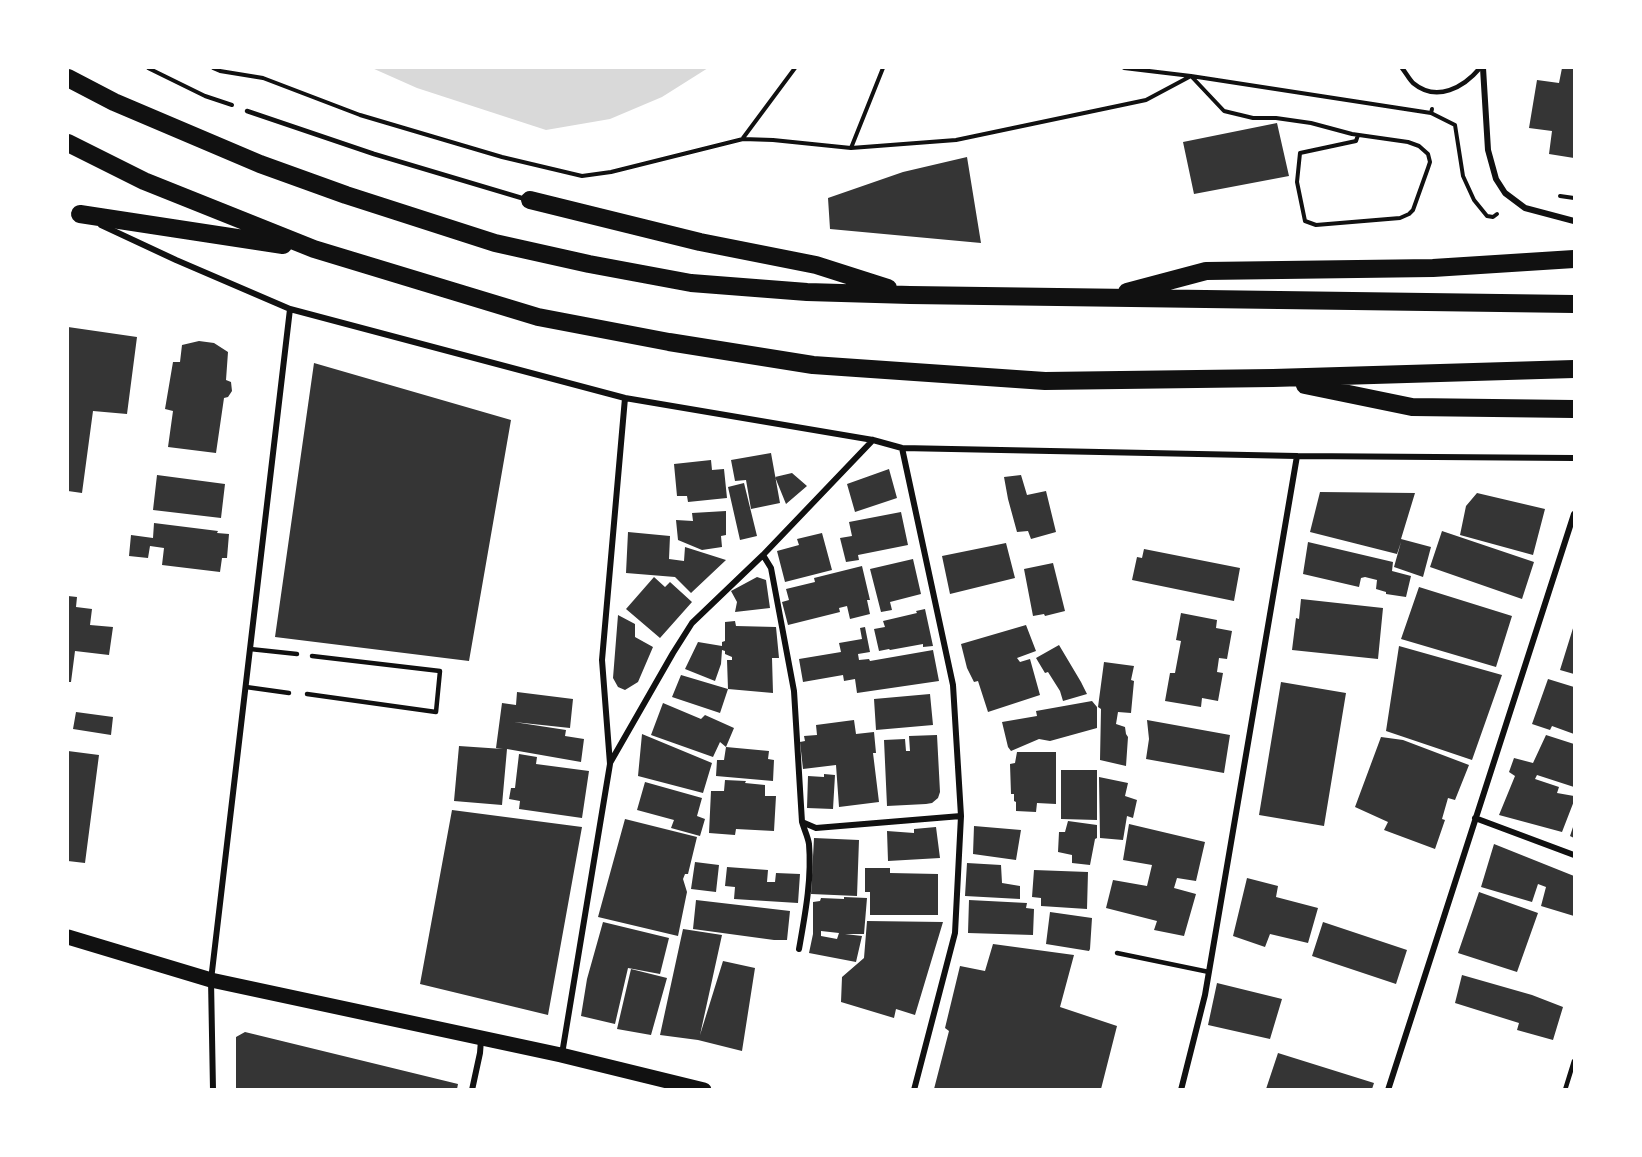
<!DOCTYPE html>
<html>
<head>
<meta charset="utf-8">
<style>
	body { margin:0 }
	#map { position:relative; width:1642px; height:1157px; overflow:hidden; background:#fff; font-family:"Nunito Sans",sans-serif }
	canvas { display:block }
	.frame { position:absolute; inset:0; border:69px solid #fff; pointer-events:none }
</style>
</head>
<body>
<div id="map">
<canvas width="1642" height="1157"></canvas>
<div class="frame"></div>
</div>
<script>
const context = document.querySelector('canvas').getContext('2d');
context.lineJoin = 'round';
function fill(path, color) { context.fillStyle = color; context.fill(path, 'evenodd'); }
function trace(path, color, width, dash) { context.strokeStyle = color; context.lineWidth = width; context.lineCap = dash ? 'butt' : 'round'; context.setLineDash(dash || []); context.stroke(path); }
fill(new Path2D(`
	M372,68h336l-46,29 -52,22 -64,11 -129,-42z`), '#d9d9d9');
fill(new Path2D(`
	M1562,68h12v90l-25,-4 3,-23 -23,-3 8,-48 22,3z
	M1277,123l12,53 -95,18 -11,-52z
	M967,157l14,86 -151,-14 -2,-31 75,-26z
	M68,327l69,10 -10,77 -34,-3 -11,82 -14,-2z
	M199,341l15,2 14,9 -2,28 5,2 1,9 -4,6 -4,1 -8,55 -48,-6 5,-36 -8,-2 8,-47h7l2,-17z
	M314,363l197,57 -42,241 -194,-24z
	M771,453l9,50 -29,6 -5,-29 -11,1 -4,-21z
	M711,460l1,10 12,-1 3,29 -39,4 -1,-6h-10l-3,-32z
	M889,469l8,29 -42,14 -8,-28z
	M792,473l15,13 -21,18 -11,-27z
	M157,475l68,9 -4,34 -68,-8z
	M1021,475l6,20 19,-4 10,41 -25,7 -3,-8 -11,1 -9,-33 -4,-22z
	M744,483l13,53 -17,4 -12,-53z
	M1320,492l95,1 -14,46 30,8 -8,30 -29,-10 7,-25 -4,12 -87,-22z
	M1477,493l68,16 -12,46 -73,-20 6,-29z
	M726,511v24l-5,1 1,11 -20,3 -24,-10 -2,-20 17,1 -1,-8z
	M901,512l7,33 -50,10 1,5 -13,2 -6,-24 12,-2 -3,-14z
	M154,523l64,8 -1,2 12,1 -2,24h-5l-2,14 -58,-7 2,-17 -14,-2 -2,12 -19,-2 2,-21 22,3z
	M1442,531l92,31 -12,37 -92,-32z
	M628,532l42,4 -1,23 15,2 1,-14 41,13 -35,33 -16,-16 -49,-4z
	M822,533l10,37 -47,12 -8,-31 22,-6 -2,-6z
	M1308,542l85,20 -1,9 19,5 -5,21 -20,-3v-2l-10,-3 1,-9 -12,-3 -4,1 -2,9 -56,-13z
	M1006,543l9,35 -65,16 -8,-38z
	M1144,549l96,19 -6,33 -102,-21 5,-23 5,1z
	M913,559l8,35 -31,8 2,8 -11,2 -11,-43z
	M1053,563l12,48 -20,5 -1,-2 -11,2 -9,-47z
	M862,566l8,34h-3l3,14 -20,5 -3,-13 -8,2 1,4 -52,13 -6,-23 7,-2 -3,-11 29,-7 -1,-4z
	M654,577l11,10 5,-5 22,20 -32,36 -34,-29z
	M757,577l9,3 4,28 -35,4 2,-10 -6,-11z
	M1419,587l93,29 -16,51 -95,-28z
	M68,596l9,1 -1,10 16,2 -2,16 23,2 -4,28 -34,-4 -4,31h-3z
	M1301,599l82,9 -5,51 -86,-9 4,-32 3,1z
	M925,609l8,37 -10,1v-3l-33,6 -1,-1 -10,2 -5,-22 11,-2 -2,-6 34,-8 -1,-2z
	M1181,613l36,7 -1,8 16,3 -5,28 -8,-1 -2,14 6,1 -5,28 -16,-3 -1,9 -36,-6 5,-28h5l6,-32 -5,-1z
	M618,615l17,9v13l18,10 -15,35 -13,8 -7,-3 -5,-9z
	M735,621l1,5 40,1 3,31h-7l1,35 -45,-4 -1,-29h5v-3l-7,-3v-3l-3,-1 -1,14 -6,17 -30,-12 13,-27 24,4v-4l3,-1v-19z
	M1026,625l10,26 -19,7 3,4 10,-3 10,36 -52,17 -10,-31 -4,1 -7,-14 -6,-24z
	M1574,625v49l-14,-4z
	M865,627l5,25 -12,2 1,6 10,-1 1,2 63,-11 6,31 -82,12 -2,-14 -11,2 -1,-6 -40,7 -4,-23 42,-7 -2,-9 23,-4 -2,-11z
	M1059,645l22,37 6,12 -24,7 -3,-10 -12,-19 -3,1 -9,-15z
	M1399,646l103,29 -30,85 -86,-29z
	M1104,662l30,4 -3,14 3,1 -3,32 -13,-1 -2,12 9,3 1,7 2,3 -2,29 -26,-6 1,-51 -3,-2z
	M681,675l47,14 -8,24 -48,-16z
	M1548,679l26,8v47l-22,-8 -2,4 -18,-6z
	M1281,682l65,11 -22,133 -65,-11z
	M517,692l56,7 -3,29 -56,-6 52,8 -1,6 19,3 -3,23 -74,-13 -5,56 -48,-4 5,-55 44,3 -7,-1 6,-45 14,2z
	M930,694l3,31 -57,5 -2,-31z
	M1092,701l5,6v21l-47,13 -11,-2 -28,12 -3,-4 -6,-25 35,-6 -1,-5z
	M663,703l38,16 4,-4 29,13 -8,19 -6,-5 -7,15 -62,-22z
	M76,712l37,5 -2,18 -38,-6z
	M854,720l2,14 18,-2 2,21h-3l6,49 -40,5 -3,-42 -33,4 -3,-27 5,-1 -1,-5 13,-1 -1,-10z
	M1147,720l83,15 -6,38 -78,-14 3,-20z
	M642,734l70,29 -9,30 -65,-17z
	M937,735l3,57 -2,6 -6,5 -6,1 -39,2 -3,-66 21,-1 1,12h4l-1,-15z
	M1546,735l28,9v43l-37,-12 -2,4 24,8 -2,6 17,3v5l-12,31 -63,-17 16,-39 -6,-4 5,-14 19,5z
	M1381,737l22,3 66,25 -14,35 -7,-2 -6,21 3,1 -10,29 -51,-19 4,-8 -33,-15z
	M726,747l43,4 -1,8 6,1 -1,21 -57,-5 1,-16h7z
	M68,751l31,4 -14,108 -17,-2z
	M1017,752h39v52l-19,-1 -1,9 -20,-1v-9l-2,-1v-7h-3l-1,-30 5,-1z
	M519,754l18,3 -1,7 53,7 -7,47 -63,-9 1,-8 -11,-2 2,-11h4z
	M1061,770h36v50l-36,-1z
	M824,774l11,1 -2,34 -26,-1 1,-32 16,1z
	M1099,777l29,6 -3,13 12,4 -4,18 -6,-2 -4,24 -23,-2z
	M725,780l21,1 -1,2 20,2v11h11l-2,35 -38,-2 -1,6 -26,-2 2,-42h13z
	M645,782l57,16 -5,18 8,3 -5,17 -29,-8 3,-8 -37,-10z
	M452,810l130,17 -34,188 -128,-31z
	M625,819l72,18 -9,37h-3l-2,5 4,13 -9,44 -80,-19z
	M1068,821l29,4v13l-2,1 -5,26 -18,-2v-8l-14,-3 1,-20h6z
	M1129,824l76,18 -9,39 -19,-3 -3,10 22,6 -12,42 -30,-6 3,-9 -51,-13 7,-28 34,6 5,-21 -29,-5z
	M1574,824v14l-4,-2z
	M974,826l47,4 -5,30 -43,-6z
	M936,827l4,31 -52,3 -1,-30 27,2v-4z
	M814,838l45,2 -2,56 -46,-2z
	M1494,844l80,32v40l-33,-10 5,-19 -8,-3 -6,18 -51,-15z
	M695,862l24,3 -3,27 -25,-3z
	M967,863l34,2 1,18 18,3v13l-55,-3z
	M727,867l41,3 -1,12h8l1,-9 24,1 -2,29 -64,-4 1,-12 -10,-1z
	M865,868h25v5l48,1v41h-68v-23h-5z
	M1034,870l54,2 -1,37 -46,-3v-8l-9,-1z
	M1247,878l31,8 -2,11 42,11 -10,35 -38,-9 -5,13 -32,-11z
	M1479,892l59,21 -21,59 -59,-19z
	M844,897l23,1 -3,36h-19l17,2 -6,26 -47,-9 4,-19v-32l7,-1 1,-3 23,1zM821,931l18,2 -2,6 -16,-3z
	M696,900l94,11 -3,29h-13l-81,-11z
	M969,900l58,3 -1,5 8,1 -1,26 -65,-2z
	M1050,912l42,6 -2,31 -1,2 -43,-7z
	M867,921l76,1 -28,93 -19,-6 -2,9 -53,-16 1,-25 22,-19z
	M603,922l66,16 -9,36 -32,-6 -13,56 -34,-8 6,-37z
	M1323,922l84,28 -11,34 -84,-28z
	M683,929l39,6 -22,100 23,-74 32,7 -13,83 -44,-11 -38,-5z
	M993,944l81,11 -14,52 57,19 -16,63h-167l15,-58 -4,-3 15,-62 25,5z
	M631,969l36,9 -16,57 -34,-6z
	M1462,975l70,20 31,12 -10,33 -36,-10 2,-7 -64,-20z
	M1217,983l65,16 -12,40 -62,-14z
	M245,1032l213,52 -1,5h-221v-52z
	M1278,1053l96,30 -2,6h-106z`), '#353535');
trace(new Path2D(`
	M148,68l57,28 27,9
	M213,68l7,3 43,7 97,37 142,42 80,19 29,-4 132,-33 30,1 78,8 105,-8 190,-40 45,-24 240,37 1,-4
	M1124,68l67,8 33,35 29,7h23l35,5 41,11 56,8 11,4 9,8 2,8 -2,6 -15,42 -4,4 -9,4 -84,7 -11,-4 -8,-39 3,-29 56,-12 2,-6
	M1431,113l24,12 8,51 11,24 13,16 6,1 4,-3
	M743,138l52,-70
	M851,148l32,-80
	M1560,196l14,2`), '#111', 4);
trace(new Path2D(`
	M1402,68c4,5 7,11 11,15 24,20 51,4 67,-15
	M247,111l127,43 151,45
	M250,649l47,5
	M246,687l43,6
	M307,694l129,18 4,-41 -128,-15
	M1117,953l92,19
	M1565,1090l9,-29`), '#111', 4.5);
trace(new Path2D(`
	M1483,68l5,82 8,29 9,14 20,15 49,13
	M101,225l75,35 114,49 335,89 248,42 29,8 395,8 277,2
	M902,448l51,237 8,131 -6,117 -41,157
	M763,555l8,13 23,123 8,131 14,6 145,-12
	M610,763l63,-110 19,-30 71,-68 110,-115
	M1475,818l99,37
	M799,949c6,-34 13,-70 10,-105 -1,-7 -5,-15 -7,-22
	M562,1054l48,-290 -8,-104 23,-262
	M213,1090l-2,-110 79,-671
	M472,1090l8,-37 1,-13
	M1181,1090l24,-95 92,-539
	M1388,1090l186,-576`), '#111', 6);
trace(new Path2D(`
	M68,937l143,43 350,75 143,35`), '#111', 15);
trace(new Path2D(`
	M68,78l46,24 146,62 86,31 149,48 94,21 102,19 116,9 103,3 664,9
	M68,143l76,38 170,68 224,68 131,25 144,23 232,16 228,-3 301,-9
	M530,200l170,42 116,23 72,23
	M80,214l203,31
	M1127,292l79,-21 227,-3 141,-9
	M1305,385l107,22 162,2`), '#111', 18);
</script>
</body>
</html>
